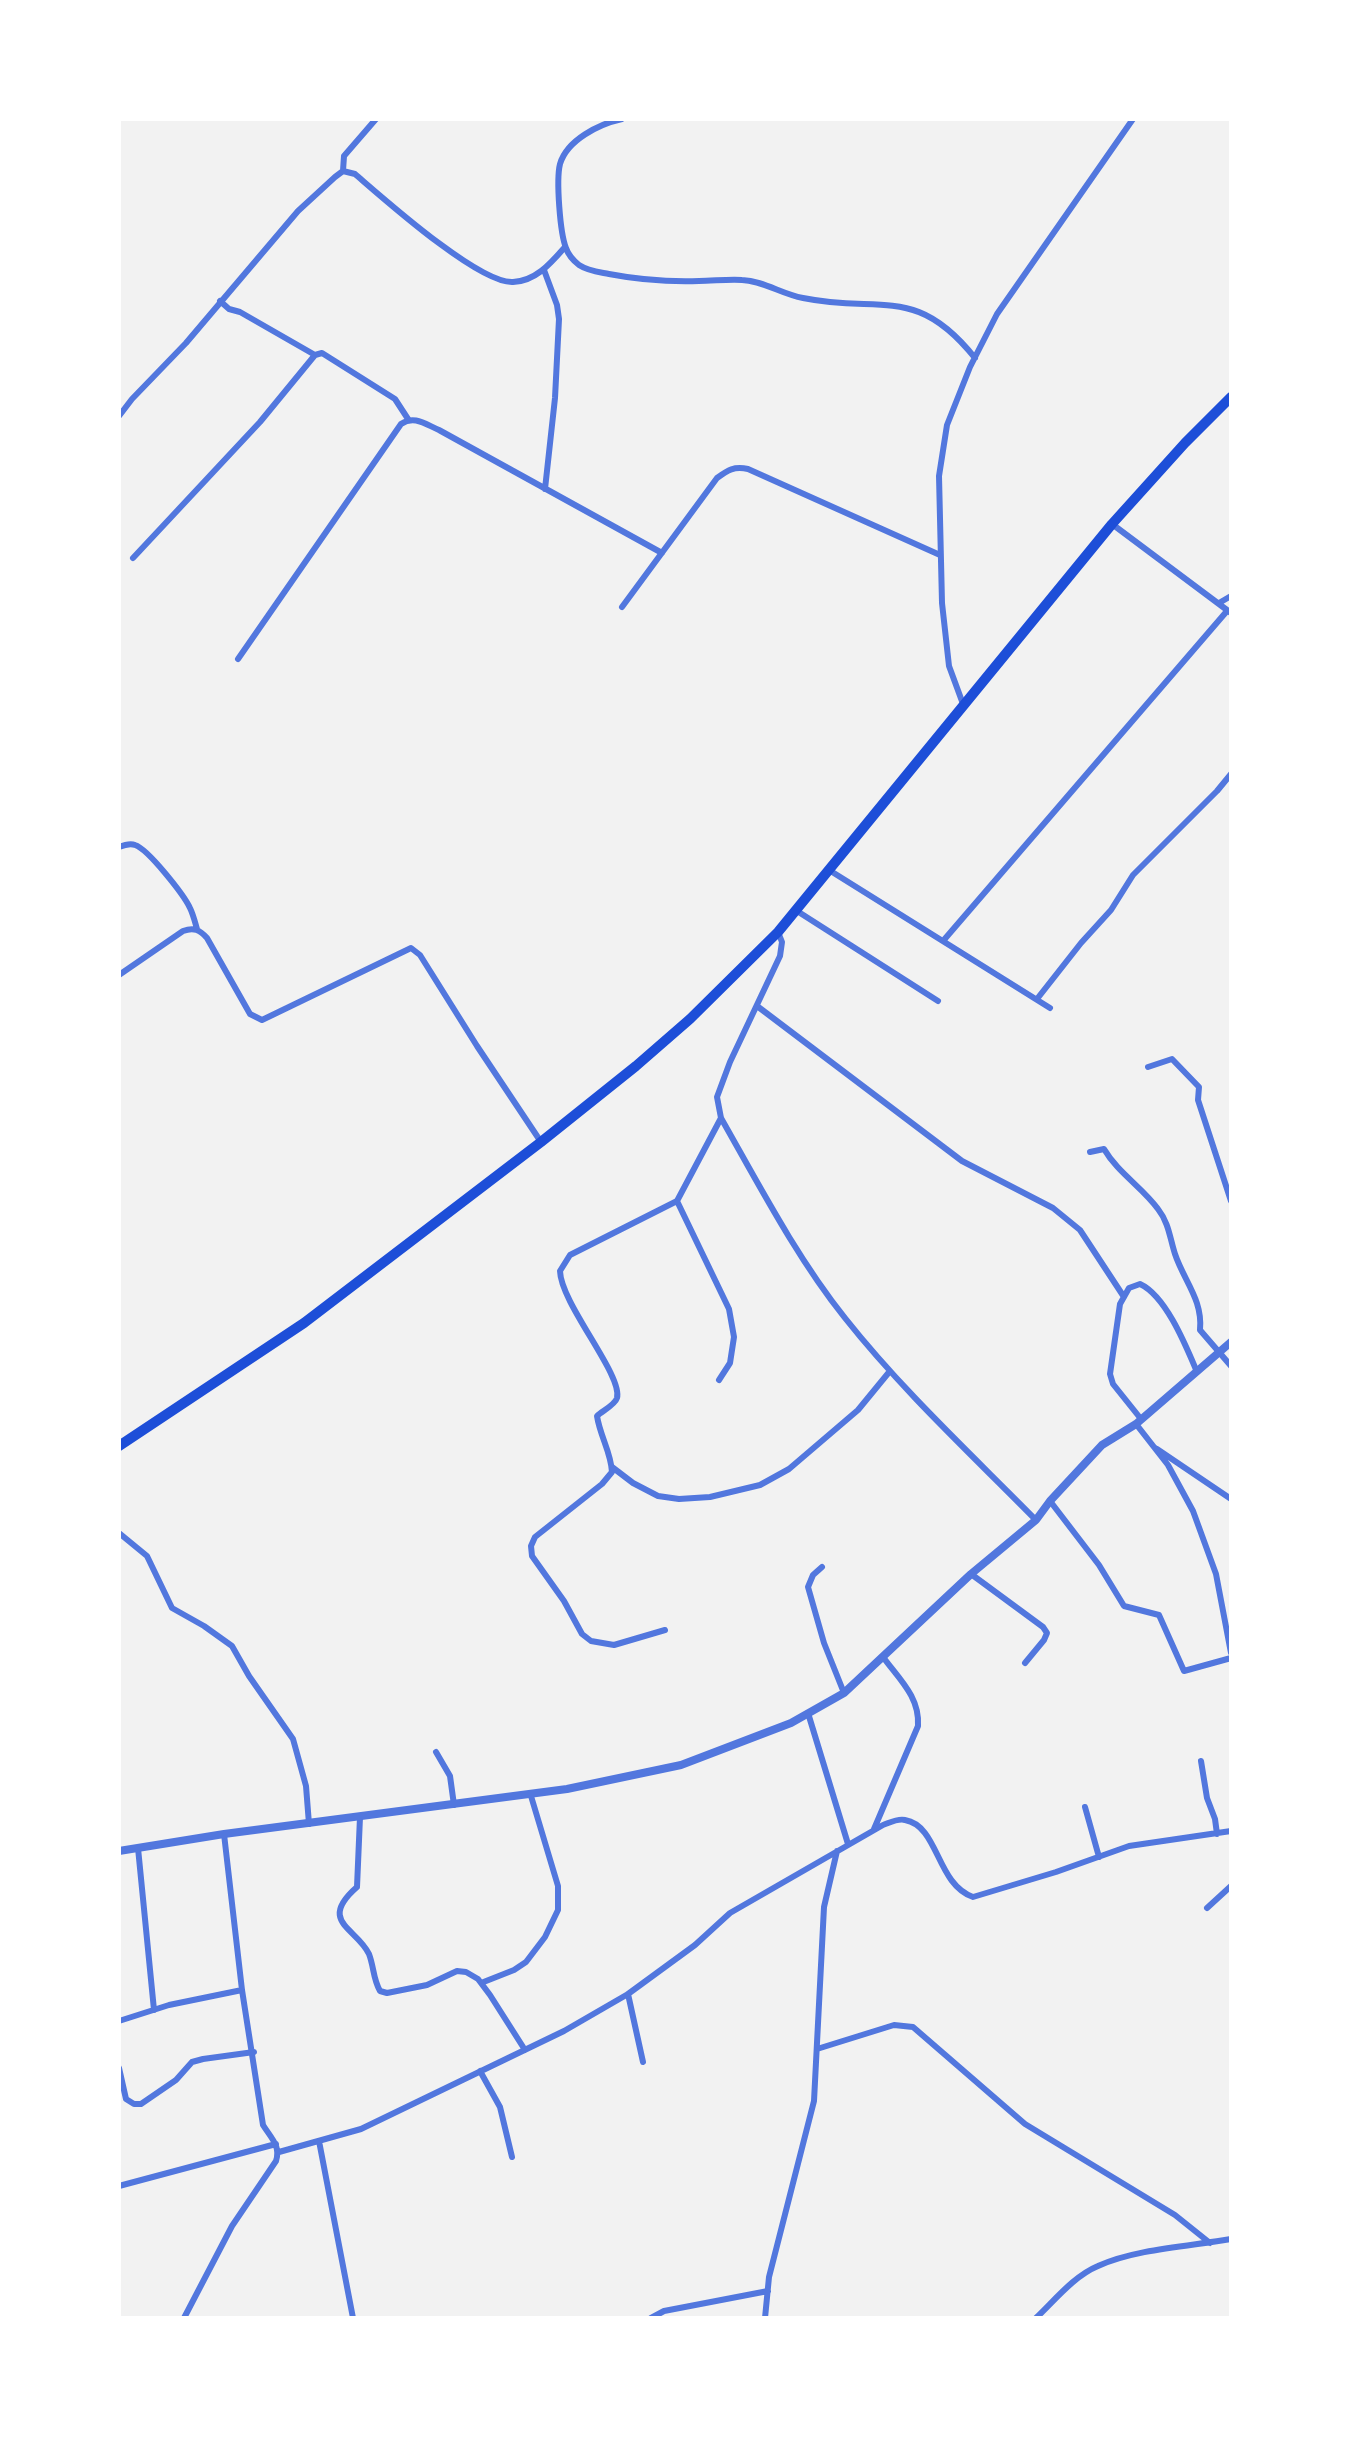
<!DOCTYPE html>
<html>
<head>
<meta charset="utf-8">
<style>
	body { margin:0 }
	#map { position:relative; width:1350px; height:2437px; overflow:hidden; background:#f2f2f2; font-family:Jost,sans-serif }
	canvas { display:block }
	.frame { position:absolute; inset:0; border:121px solid #fff; pointer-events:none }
</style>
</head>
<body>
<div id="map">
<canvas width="1350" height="2437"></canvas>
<div class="frame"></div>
</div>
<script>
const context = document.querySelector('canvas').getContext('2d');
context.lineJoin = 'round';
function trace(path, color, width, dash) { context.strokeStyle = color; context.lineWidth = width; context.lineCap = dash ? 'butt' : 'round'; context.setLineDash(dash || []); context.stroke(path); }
trace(new Path2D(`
	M622,119c-23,5 -55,21 -62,45 -4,16 0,69 6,84 2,6 8,13 13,17 9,6 20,7 30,9 31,6 59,8 90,7 14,0 29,-2 43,-1 22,1 39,14 61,18 78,16 113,-14 172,60
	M343,171l1,-15 32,-37
	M544,270l13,35 2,14 -4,79 -10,91
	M220,301l9,8 11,3 75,43 7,-2 73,46 13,20
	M119,416l13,-17 54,-56 112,-132 37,-34 8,-6 12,3c28,24 124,110 158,108 23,-1 38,-19 52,-35
	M1112,524l119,89
	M133,558l127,-136 55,-67
	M1219,603l12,-7
	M622,607l95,-129c11,-8 17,-12 31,-9l192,86
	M238,659l163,-235c13,-9 24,0 38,6l223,123
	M963,704l-14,-38 -7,-63 -3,-127 8,-51 23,-58 27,-53 136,-195
	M119,847c5,-2 11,-4 16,-2 13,4 49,50 55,63 3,6 5,14 7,21
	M829,870l221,138
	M797,911l141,90
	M778,932l4,10 -2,14 -50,106 -13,35 4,21c38,67 76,140 124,200 57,72 126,136 191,202
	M943,941l284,-330
	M119,975l64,-44c11,-4 17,-1 24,7l43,76 12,6 149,-72 9,7 57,91 64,96
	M1037,999l44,-56 30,-33 22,-35 84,-84 14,-17
	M757,1006l205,155 91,47 27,22 44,67
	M1148,1067l24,-8 27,28 -1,13 33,101
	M1090,1152l14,-3c14,24 38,38 54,60 11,14 12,30 17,45 9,27 28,46 25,76l31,36
	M677,1201l52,108 5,28 -4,26 -11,17
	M1141,1419l-28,-35 -3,-10 10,-70 9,-16 11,-4c26,12 46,62 57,88
	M1136,1424l32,41 25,46 23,63 15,79
	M1157,1449l74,50
	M612,1467l21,16 25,13 21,3 31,-2 50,-12 29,-16 69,-59 32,-39
	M1050,1501l49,64 25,41 35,9 25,56 47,-13
	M119,1533l28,23 25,52 32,18 28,20 17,30 44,63 13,47 3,38
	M822,1567l-9,8 -5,12 16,56 20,50
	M971,1574l72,53 4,6 -3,7 -19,23
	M665,1630l-51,15 -23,-4 -9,-7 -18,-33 -32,-45 -1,-10 4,-9 67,-53 10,-12c-1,-20 -12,-36 -15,-56 5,-5 18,-11 20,-18 6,-23 -56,-94 -57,-127l10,-16 107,-54 44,-83
	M808,1713l40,131
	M436,1752l14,24 4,29
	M1201,1761l6,37 8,21 2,15
	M1085,1807l14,50
	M360,1817l-3,70c-40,35 0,41 12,67 5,13 4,25 11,37l7,2 40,-8 30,-14 9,1 12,7 12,16 35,55
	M874,1829l44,-103c2,-29 -19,-47 -35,-69
	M138,1848l16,162
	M1207,1908l24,-22
	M481,1983l33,-13 12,-8 19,-25 13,-27v-24l-27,-90
	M628,1994l15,68
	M119,2021l50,-16 73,-15
	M817,2049l77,-24 19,2 112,97 150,91 35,28
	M119,2068l7,31 8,5h7l35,-24 16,-18 11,-3 51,-7
	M480,2071l20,36 12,50
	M319,2141l34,177
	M279,2152l82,-23 203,-98 64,-37 67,-49 35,-32 153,-88c6,-2 15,-7 22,-5 34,6 31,64 68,77l83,-25 73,-26 102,-15
	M119,2186l157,-42
	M184,2318l48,-92 44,-65c5,-15 -5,-23 -13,-36l-21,-135 -18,-156
	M651,2318l13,-7 104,-20
	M765,2318l4,-41 45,-176 10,-194 13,-56
	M1036,2318c19,-18 38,-42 62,-52 37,-17 93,-20 133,-27`), '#5277de', 6);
trace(new Path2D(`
	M119,1851l105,-17 343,-45 114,-24 110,-42 53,-30 127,-119 65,-54 14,-19 52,-56 34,-21 95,-82`), '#5277de', 8);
trace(new Path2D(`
	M119,1446l185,-123 237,-181 95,-76 54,-47 88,-87 334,-408 73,-81 46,-46`), '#1d4ed8', 10);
</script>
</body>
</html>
